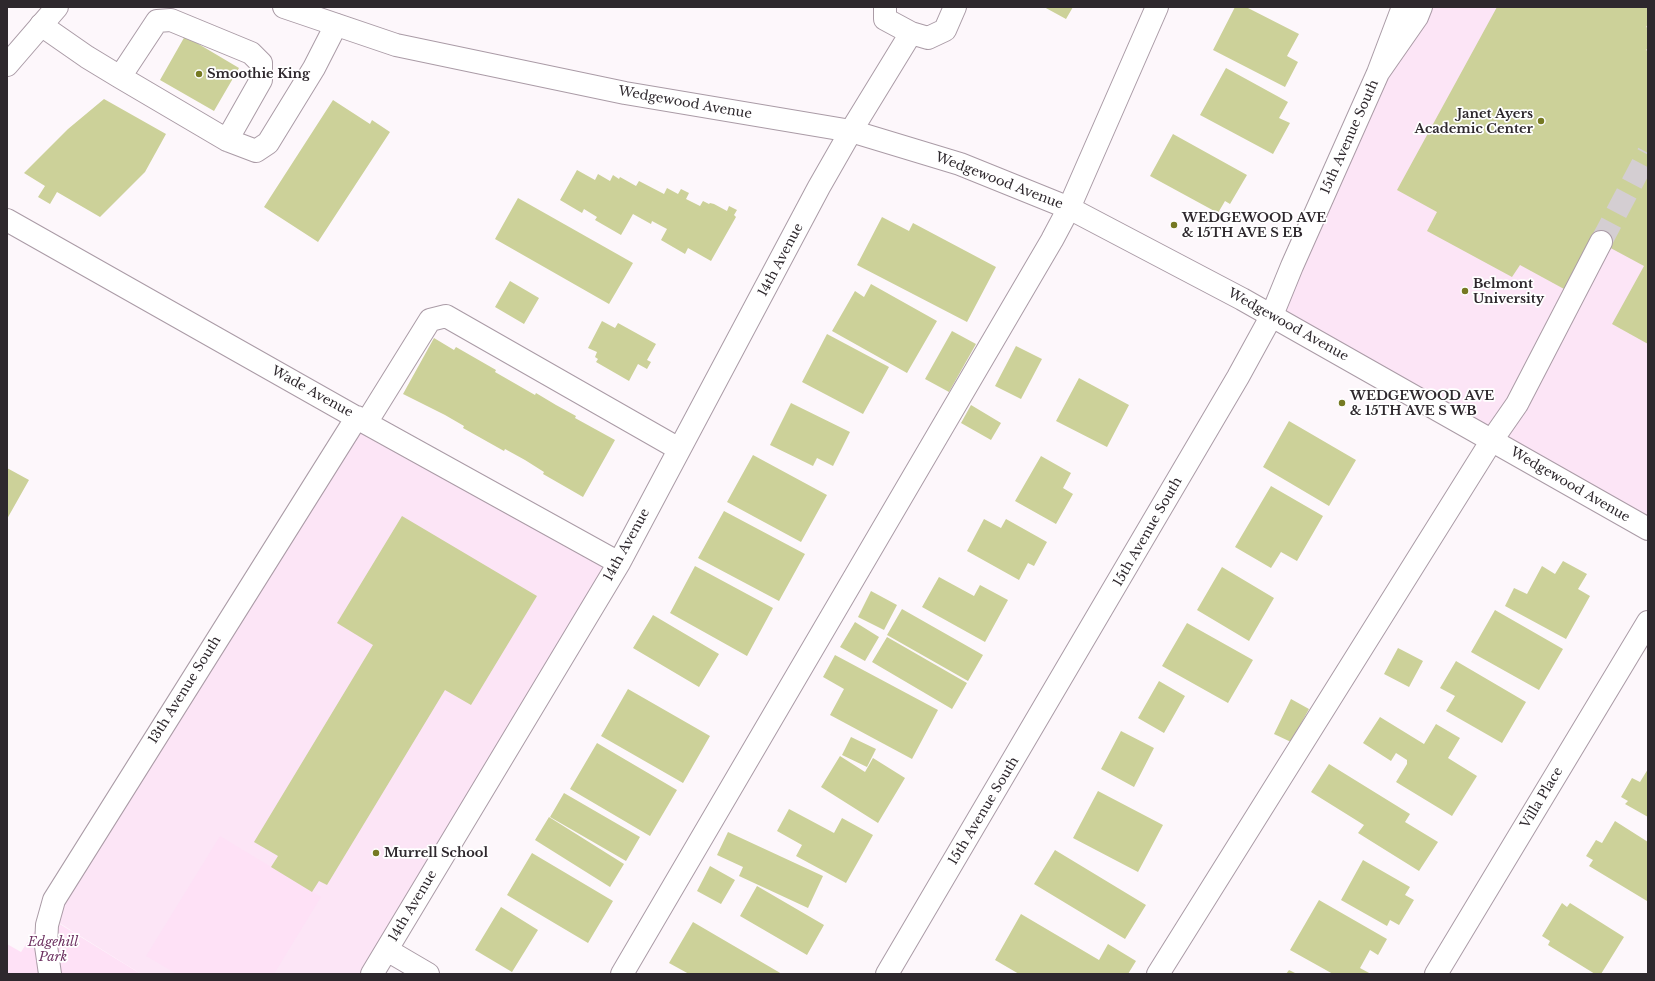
<!DOCTYPE html>
<html>
<head>
<meta charset="utf-8">
<style>
	body { margin:0 }
	#map { position:relative; width:1655px; height:981px; overflow:hidden; background:#fdf7fb; font-family:"Libre Baskerville",serif }
	canvas { display:block }
	.frame { position:absolute; inset:0; border:8px solid #2e282d; pointer-events:none }
</style>
</head>
<body>
<div id="map">
<canvas width="1655" height="981"></canvas>
<div class="frame"></div>
</div>
<script>
const context = document.querySelector('canvas').getContext('2d');
context.lineJoin = 'round';
function fill(path, color) { context.fillStyle = color; context.fill(path, 'evenodd'); }
function trace(path, color, width, dash) { context.strokeStyle = color; context.lineWidth = width; context.lineCap = dash ? 'butt' : 'round'; context.setLineDash(dash || []); context.stroke(path); }
function write(font, color, halo, rows, align = 'center') {
  context.font = font + ' "Libre Baskerville",serif'; context.lineWidth = 3.5; context.setLineDash([]); context.textBaseline = 'middle'; context.strokeStyle = halo; context.fillStyle = color; for (const [text, x, y, turn = 0] of rows) {
    context.save(); context.translate(x, y); context.rotate((+turn || 0) * Math.PI / 180); context.textAlign = isNaN(turn) ? turn : align; if (halo) context.strokeText(text, 0, 0); context.fillText(text, 0, 0); context.restore();
  }
}
fill(new Path2D(`
	M1405,7h243v523l-376,-215z
	M357,417l262,146 -247,411h-231l-96,-60z`), '#fce5f6');
fill(new Path2D(`
	M220,836l101,61 -47,77h-97l-31,-18z
	M45,915l96,59h-134v-30l14,8z`), '#fee1f6');
fill(new Path2D(`
	M1044,7h29l-7,12z
	M1235,7h11l53,27 -12,22 11,6 -13,25 -72,-37z
	M1497,7h151v17l-2,3 2,1v20l-2,2 2,1v293l-36,-20 32,-58 -52,-28 -28,51 -44,-24 -8,12 -85,-46 10,-19 -40,-22z
	M185,36l54,32 -25,43 -54,-31z
	M1226,68l62,34 -9,16 11,5 -17,31 -73,-39z
	M104,99l62,35 -21,38 -45,45 -43,-25 -7,12 -12,-7 7,-11 -21,-13 44,-44z
	M333,100l37,24 2,-4 18,12 -72,110 -54,-35z
	M1173,134l74,41 -17,29 -5,-3 -7,12 -68,-37z
	M577,170l18,10 3,-6 12,7 3,-6 6,4 1,-2 16,9 3,-5 25,13 3,-6 11,6 3,-5 8,4 -3,6 14,7 3,-5 6,3 1,-1 4,1 13,7 2,-5 8,4 -3,5 2,2 -25,44 -23,-13 -3,6 -24,-14 6,-11 -15,-8 -1,3 -18,-10 -12,21 -26,-15 2,-3 -13,-8 -2,4 -22,-13z
	M518,198l115,65 -24,41 -114,-65z
	M882,217l27,14 4,-8 83,44 -29,55 -110,-57z
	M510,281l29,17 -15,26 -29,-17z
	M871,284l66,37 -30,52 -75,-42 23,-40 9,6z
	M602,321l13,7 3,-5 38,21 -9,16 4,2 -4,7 -9,-5 -9,17 -33,-19 2,-3 -3,-2 2,-5 -9,-4z
	M952,331l24,13 -27,48 -24,-13z
	M827,334l62,33 -26,47 -61,-32z
	M434,338l20,12 2,-3 40,23 -1,2 40,23 1,-2 20,12 20,11 -1,2 40,22 -32,57 -40,-23 1,-2 -19,-12 -20,-11 -1,2 -41,-23 1,-2 -19,-11 -42,-21z
	M1016,346l26,13 -21,40 -26,-13z
	M1079,378l50,27 -22,42 -51,-26z
	M791,403l59,29 -17,34 -16,-8 -4,8 -43,-21z
	M971,405l30,18 -10,17 -30,-17z
	M1289,421l67,39 -27,46 -66,-39z
	M753,455l74,40 -26,47 -74,-40z
	M1041,456l30,17 -8,15 10,6 -17,30 -41,-23z
	M7,468l22,12 -22,39z
	M1271,486l52,30 -26,45 -16,-9 -10,16 -36,-21z
	M724,511l81,43 -26,47 -81,-43z
	M402,516l135,80 -66,109 -26,-15 -118,195 -8,-4 -7,11 -41,-25 7,-11 -24,-14 119,-197 -36,-22z
	M984,519l17,9 5,-9 41,23 -13,24 -6,-3 -9,17 -52,-29z
	M1563,561l24,13 -9,15 12,7 -24,43 -61,-33 9,-18 13,6 15,-28 13,8z
	M695,566l78,42 -26,48 -77,-43z
	M1222,567l52,31 -25,43 -52,-31z
	M939,577l35,19 6,-11 28,15 -23,42 -63,-35z
	M871,591l26,14 -13,25 -26,-13z
	M902,609l81,46 -15,26 -81,-46z
	M1495,610l68,39 -24,41 -68,-38z
	M653,615l66,39 -20,33 -66,-39z
	M855,622l24,15 -14,24 -25,-14z
	M1187,623l66,37 -25,43 -66,-37z
	M887,637l80,46 -15,26 -80,-47z
	M1398,648l25,13 -14,26 -25,-13z
	M835,655l103,55 -26,49 -82,-44 14,-26 -21,-12z
	M1456,661l70,41 -24,41 -56,-32 9,-15 -15,-8z
	M1159,681l26,15 -21,37 -26,-15z
	M628,689l82,47 -27,47 -82,-47z
	M1291,699l18,10 -18,33 -17,-8z
	M1380,717l44,27 12,-20 24,14 -12,20 29,18 -25,40 -56,-34 11,-18v-4l-11,-7 -5,8 -28,-18z
	M1121,731l33,17 -20,39 -33,-18z
	M851,737l25,12 -9,18 -25,-12z
	M597,743l80,47 -27,46 -80,-47z
	M840,756l25,16 8,-14 32,20 -27,45 -57,-36z
	M1329,764l81,50 -5,8 33,20 -19,29 -61,-38 6,-8 -53,-33z
	M1648,769v48l-23,-13 3,-3 -7,-4 11,-19 8,4z
	M1098,791l65,34 -25,47 -65,-34z
	M564,793l76,44 -14,24 -76,-44z
	M789,809l45,24 8,-15 31,17 -27,48 -50,-27 6,-11 -25,-14z
	M549,817l75,47 -14,23 -75,-47z
	M1615,821l33,21v57l-1,2 -58,-35 4,-6 -7,-4 10,-16 6,3z
	M728,832l95,44 -15,32 -69,-32 4,-9 -26,-12z
	M1055,850l91,55 -21,34 -91,-55z
	M532,853l81,48 -25,42 -81,-48z
	M1363,860l47,27 -5,8 9,5 -15,25 -9,-5 -3,6 -46,-26z
	M710,866l25,14 -14,24 -24,-13z
	M757,886l67,39 -17,30 -67,-39z
	M1319,900l68,39 -9,16 -8,-5 -10,18 11,6h-38l-43,-24z
	M1562,903l5,4 3,-4 54,34 -23,37h-6l-47,-29 2,-4 -8,-5z
	M501,907l37,23 -26,42 -37,-22z
	M1021,914l78,46 9,-16 28,17 -8,13h-109l-24,-14z
	M693,922l89,52h-93l-20,-11z
	M1289,970l8,4h-11z`), '#ccd199');
trace(new Path2D(`
	M1601,242l47,-89`), '#d4ced2', 22, [22, 11]);
const minor = new Path2D(`
	M885,7v12l26,14 17,5 17,-8 10,-23
	M1403,7l-25,66 39,-56 4,-10
	M41,25l46,32 33,20 107,63 29,11 12,-8 46,-75 22,-43
	M120,77l37,-56 14,-1 80,33 10,10v17l-34,60
	M7,220l359,203 253,140
	M366,423l64,-103 16,-4 233,133
	M387,950l41,24
	M50,974l-4,-28 1,-21 7,-25 303,-483
	M372,974l247,-411 200,-376 32,-56 60,-98
	M622,974l430,-734 17,-32 88,-201
	M887,974l351,-597 34,-62 20,-49 86,-193
	M1158,974l334,-534 25,-36 84,-162
	M1436,974l212,-352`);
const major = new Path2D(`
	M284,7l112,38 229,48 226,38 109,33 109,44 173,91 406,230
	M7,65l50,-58`);
trace(minor, '#aa9ba6', 24);
trace(major, '#aa9ba6', 24);
trace(minor, '#fff', 22);
trace(major, '#fff', 22);
for (const [x, y, r, color] of [
	[199,74,4,"#757922"],
	[1541,121,4,"#757922"],
	[1174,225,4,"#757922"],
	[1465,291,4,"#757922"],
	[1342,403,4,"#757922"],
	[376,853,4,"#757922"]
]) { const dot = new Path2D(); dot.arc(x, y, r, 0, 2 * Math.PI); context.fillStyle = color; context.fill(dot); trace(dot, '#fff', 1.5); }
write('bold 13px', '#2e282d', '#fff', [
	["Smoothie King",207,74],
	["Janet Ayers",1533,114,"right"],
	["Academic Center",1533,129,"right"],
	["WEDGEWOOD AVE",1182,218],
	["& 15TH AVE S EB",1182,233],
	["Belmont",1473,284],
	["University",1473,299],
	["WEDGEWOOD AVE",1350,396],
	["& 15TH AVE S WB",1350,411],
	["Murrell School",384,853]
], 'left');
write('13px', '#2e282d', '#fff', [
	["Wedgewood Avenue",685,103,10],
	["15th Avenue South",1350,137,-66],
	["Wedgewood Avenue",999,181,21],
	["14th Avenue",781,260,-62],
	["Wedgewood Avenue",1288,325,29],
	["Wade Avenue",312,392,29],
	["Wedgewood Avenue",1570,485,30],
	["15th Avenue South",1148,532,-60],
	["14th Avenue",627,545,-61],
	["13th Avenue South",185,690,-58],
	["Villa Place",1542,798,-59],
	["15th Avenue South",984,811,-59],
	["14th Avenue",413,906,-59]
]);
write('italic 13px', '#6e3362', '#fff', [
	["Edgehill",53,942],
	["Park",53,957]
]);
</script>
</body>
</html>
